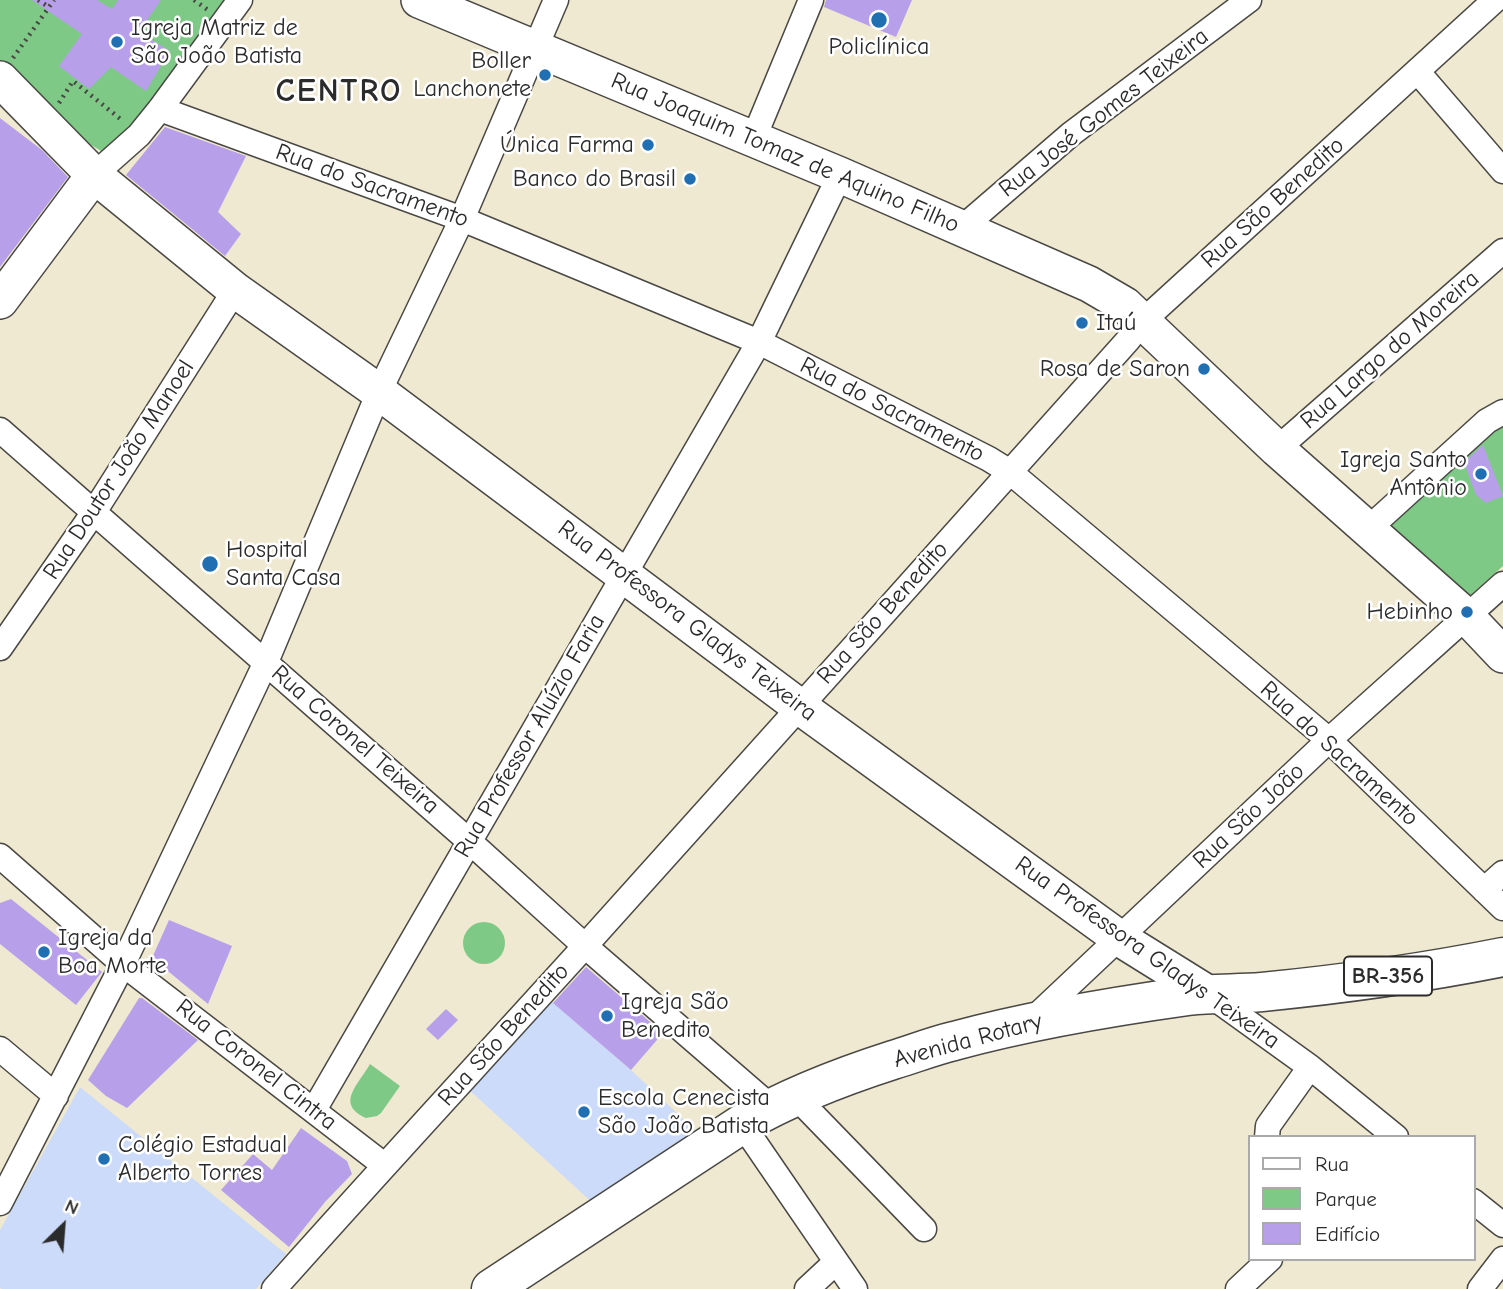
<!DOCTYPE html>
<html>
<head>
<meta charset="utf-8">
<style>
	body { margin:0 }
	#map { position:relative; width:1503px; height:1289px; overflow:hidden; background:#f0e9d1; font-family:"Comic Neue",sans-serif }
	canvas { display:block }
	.legend { position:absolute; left:1248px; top:1135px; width:228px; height:126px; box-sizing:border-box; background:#fff; border:2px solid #aaa; margin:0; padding:9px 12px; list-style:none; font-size:21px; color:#2b2b2b }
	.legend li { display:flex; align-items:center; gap:14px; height:35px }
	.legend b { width:35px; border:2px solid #aaa }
	.north { position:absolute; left:28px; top:1191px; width:70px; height:70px; -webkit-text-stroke:5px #fff; paint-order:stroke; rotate:25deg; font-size:19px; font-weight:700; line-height:28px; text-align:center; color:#2b2b2b }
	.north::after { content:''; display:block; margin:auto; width:24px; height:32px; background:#2b2b2b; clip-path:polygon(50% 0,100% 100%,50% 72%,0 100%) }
</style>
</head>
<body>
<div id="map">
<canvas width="1503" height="1289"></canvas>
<ul class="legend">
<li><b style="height:9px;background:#fff"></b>Rua</li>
<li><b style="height:19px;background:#7fc987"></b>Parque</li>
<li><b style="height:19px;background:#b89fea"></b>Edifício</li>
</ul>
<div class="north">N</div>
</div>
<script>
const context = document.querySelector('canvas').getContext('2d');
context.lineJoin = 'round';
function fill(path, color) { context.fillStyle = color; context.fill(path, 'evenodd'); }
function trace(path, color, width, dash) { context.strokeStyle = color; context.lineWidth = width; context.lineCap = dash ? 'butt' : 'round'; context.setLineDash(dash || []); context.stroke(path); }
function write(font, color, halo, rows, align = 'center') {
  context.font = font + ' "Comic Neue",sans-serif'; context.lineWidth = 5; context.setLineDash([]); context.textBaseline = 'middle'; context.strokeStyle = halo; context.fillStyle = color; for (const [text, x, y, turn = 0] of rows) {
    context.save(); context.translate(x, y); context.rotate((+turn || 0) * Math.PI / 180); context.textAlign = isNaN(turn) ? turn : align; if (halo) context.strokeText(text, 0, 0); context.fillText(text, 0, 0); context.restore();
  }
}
fill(new Path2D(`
	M550,1000l81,70 69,65 -105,70 -128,-117z
	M80,1087l206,167 -30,35h-254l-2,-1v-58z`), '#ccdbf9');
fill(new Path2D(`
	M0,0h232l-119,158 -37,-22 -76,-69z
	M1503,423v143l-40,36 -78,-69 15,-21z
	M463 943a21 21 0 1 1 42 0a21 21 0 1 1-42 0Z
	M370,1064l30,22 -19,27 -4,3 -11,2c-31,-14 -8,-33 4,-54z`), '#7fc987');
fill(new Path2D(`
	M32,0h65l15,9 6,-9h43l-22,32 31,19 -24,40 -35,-24 -22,22 -30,-23 23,-32z
	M826,0h86l-16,37 -72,-30z
	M0,118l42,32 26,27 -68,90z
	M165,127l81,29 -28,56 23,22 -16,22 -99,-81z
	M1483,445l20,51 -17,7 -10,-8 -12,-33z
	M11,899l91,73 -26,33 -76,-61v-41z
	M169,920l63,26 -24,58 -56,-46z
	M586,967l77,66 -32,37 -78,-67z
	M139,998h3l56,42 -71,68 -21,-12 -18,-16z
	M446,1009l12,11 -20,20 -12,-11z
	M301,1128l46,33 5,13 -27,28 -36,45 -68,-57 32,-36 19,16z`), '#b89fea');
const street = new Path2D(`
	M1417,71l86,100
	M160,109l302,110 297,123 230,117 21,13 319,268 174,168
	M753,140l58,-140
	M94,175l45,-40 21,-26 80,-109
	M962,228l109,-94 178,-134
	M0,430l469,411 116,105 186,161
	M1277,449l226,-198
	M1367,530l120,-109 16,-9
	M0,648l94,-136 141,-222
	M0,856l123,108 261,201
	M1484,890l19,-17
	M1210,995l100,72 86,70
	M1031,1021l298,-281 174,-156
	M0,1049l56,47
	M795,1096l129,133
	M314,1110l445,-768 81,-167
	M742,1124l113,165
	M1267,1137l1,-11 42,-59
	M1473,1201l30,24
	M0,1203l123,-239 143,-302 113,-270 83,-173 94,-219
	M274,1289c102,-115 207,-228 311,-343 182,-201 363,-405 544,-607l14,-18 352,-321
	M807,1289l29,-27
	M1238,1289l32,-30
	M1480,1289l23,-30`);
const secondary = new Path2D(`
	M419,0l421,175 249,109 36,21 152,144 190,168 36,38
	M0,79l94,96 141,115 144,102 421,315 319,231 90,56
	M0,301l94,-126`);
const primary = new Path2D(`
	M491,1289l251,-165c48,-28 98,-47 151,-64 20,-6 40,-14 61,-19 77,-21 155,-34 234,-45 24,-3 49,-2 74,-4 81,-8 161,-19 241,-35`);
trace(street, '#494844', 27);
trace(secondary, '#494844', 38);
trace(primary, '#494844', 41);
trace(new Path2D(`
	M38,0l11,7
	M194,0l14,10
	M13,58l41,-58
	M59,103l14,-22 50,40`), '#494844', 4.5, [2, 5]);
trace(street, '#fff', 24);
trace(secondary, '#fff', 35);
trace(primary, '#fff', 38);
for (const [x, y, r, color] of [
	[879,20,9,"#1f6fb2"],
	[117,42,7,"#1f6fb2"],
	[545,75,7,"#1f6fb2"],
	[648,145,7,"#1f6fb2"],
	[690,179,7,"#1f6fb2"],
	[1082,323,7,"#1f6fb2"],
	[1204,369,7,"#1f6fb2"],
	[1481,474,7,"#1f6fb2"],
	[210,564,9,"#1f6fb2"],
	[1467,612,7,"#1f6fb2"],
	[44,952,7,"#1f6fb2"],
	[607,1016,7,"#1f6fb2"],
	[584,1112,7,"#1f6fb2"],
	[104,1159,7,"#1f6fb2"]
]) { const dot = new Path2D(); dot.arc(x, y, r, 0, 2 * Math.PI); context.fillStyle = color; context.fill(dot); trace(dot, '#fff', 2.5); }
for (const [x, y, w] of [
	[1388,976,88]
]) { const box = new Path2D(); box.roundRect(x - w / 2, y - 19.5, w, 39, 5); context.fillStyle = '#fff'; context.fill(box); trace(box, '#2b2b2b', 2); }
write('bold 23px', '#2b2b2b', null, [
	["BR-356",1388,976]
]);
write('24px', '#2b2b2b', '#fff', [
	["Igreja Matriz de",131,28],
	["São João Batista",131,56],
	["Policlínica",879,47,"center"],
	["Boller",531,61,"right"],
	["Lanchonete",531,89,"right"],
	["Única Farma",634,145,"right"],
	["Banco do Brasil",676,179,"right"],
	["Itaú",1096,323],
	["Rosa de Saron",1190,369,"right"],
	["Igreja Santo",1467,460,"right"],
	["Antônio",1467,488,"right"],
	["Hospital",226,550],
	["Santa Casa",226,578],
	["Hebinho",1453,612,"right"],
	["Igreja da",58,938],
	["Boa Morte",58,966],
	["Igreja São",621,1002],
	["Benedito",621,1030],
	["Escola Cenecista",598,1098],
	["São João Batista",598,1126],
	["Colégio Estadual",118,1145],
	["Alberto Torres",118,1173]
], 'left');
write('24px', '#2b2b2b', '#fff', [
	["Rua José Gomes Teixeira",1104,113,-38],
	["Rua Joaquim Tomaz de Aquino Filho",785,153,23],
	["Rua do Sacramento",372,186,20],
	["Rua São Benedito",1273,203,-42],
	["Rua Largo do Moreira",1390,350,-41],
	["Rua do Sacramento",892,410,27],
	["Rua Doutor João Manoel",119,470,-57],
	["Rua São Benedito",883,613,-48],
	["Rua Professora Gladys Teixeira",687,621,37],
	["Rua Professor Aluízio Faria",530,736,-60],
	["Rua Coronel Teixeira",355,740,41],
	["Rua do Sacramento",1339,754,42],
	["Rua São João",1249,816,-43],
	["Rua Professora Gladys Teixeira",1147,953,35],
	["Rua São Benedito",504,1035,-48],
	["Avenida Rotary",968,1041,-15],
	["Rua Coronel Cintra",256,1065,38]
]);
context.letterSpacing = '2px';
write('bold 32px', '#2b2b2b', '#fff', [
	["CENTRO",339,92]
]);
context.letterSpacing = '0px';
</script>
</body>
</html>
